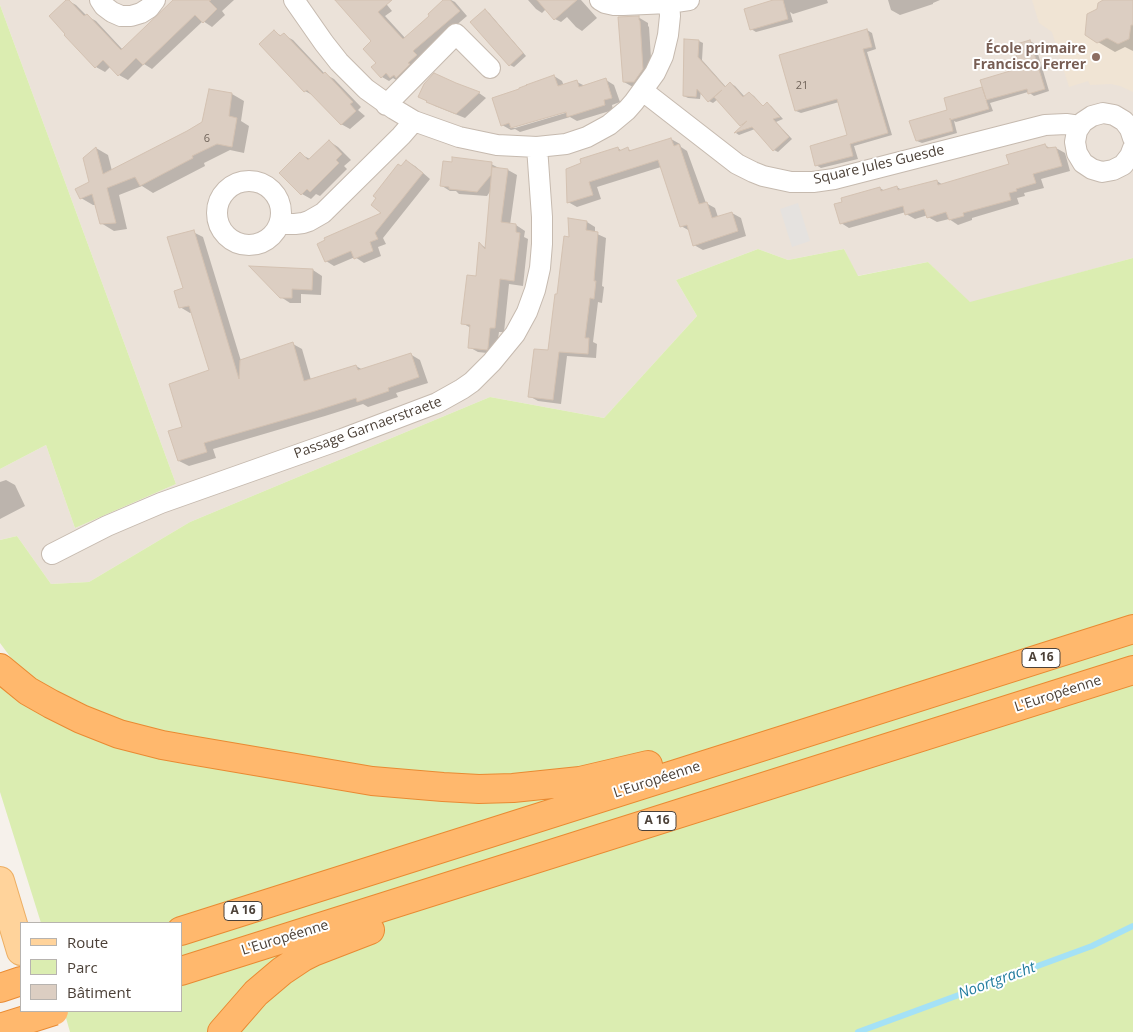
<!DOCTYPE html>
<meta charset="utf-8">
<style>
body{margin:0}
#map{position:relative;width:1133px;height:1032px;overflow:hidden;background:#f6f1eb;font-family:"Open Sans",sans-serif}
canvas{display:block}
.legend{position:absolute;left:20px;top:922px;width:162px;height:90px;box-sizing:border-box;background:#fff;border:1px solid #b7b3af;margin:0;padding:6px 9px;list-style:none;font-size:15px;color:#4c4138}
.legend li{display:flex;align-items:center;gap:10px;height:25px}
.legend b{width:25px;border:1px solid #b7b3af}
</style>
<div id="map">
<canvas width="1133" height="1032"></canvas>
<ul class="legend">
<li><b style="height:6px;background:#ffd39b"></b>Route</li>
<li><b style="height:14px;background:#dbedb1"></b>Parc</li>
<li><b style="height:14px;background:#dccec2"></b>Bâtiment</li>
</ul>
</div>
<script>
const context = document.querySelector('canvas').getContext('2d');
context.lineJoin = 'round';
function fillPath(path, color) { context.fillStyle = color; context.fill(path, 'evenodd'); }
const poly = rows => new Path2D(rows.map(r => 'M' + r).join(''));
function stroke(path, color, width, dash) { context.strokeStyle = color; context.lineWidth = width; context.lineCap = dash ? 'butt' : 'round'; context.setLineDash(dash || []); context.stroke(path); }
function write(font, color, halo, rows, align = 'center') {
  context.font = font + ' "Open Sans",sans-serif'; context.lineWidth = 4; context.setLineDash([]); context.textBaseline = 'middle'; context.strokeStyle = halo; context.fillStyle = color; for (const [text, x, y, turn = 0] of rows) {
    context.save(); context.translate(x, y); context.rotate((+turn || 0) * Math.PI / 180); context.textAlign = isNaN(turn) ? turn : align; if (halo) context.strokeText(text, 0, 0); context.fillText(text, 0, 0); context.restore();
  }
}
fillPath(poly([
 [0,0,1133,0,1133,258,970,303,928,262,857,276,844,249,788,260,758,249,676,280,697,316,604,418,490,397,190,522,89,582,51,584,17,536,0,540,0,469,46,445,75,528,176,484,0,5]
]), '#ebe2d9');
fillPath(poly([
 [1032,0,1133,0,1133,92,1120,86,1111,84,1090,85,1088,81,1069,87,1052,32,1039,23]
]), '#f0e4d4');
fillPath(poly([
 [0,5,176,484,75,528,46,445,0,469],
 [758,249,788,260,844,249,858,276,928,262,970,302,1133,258,1133,1032,70,1032,64,1011,181,1011,181,923,41,923,0,792,0,658,17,666,0,643,0,540,17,536,51,584,89,582,190,522,490,397,604,418,697,316,676,280]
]), '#dbedb1');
fillPath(poly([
 [798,203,810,241,792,247,780,209]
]), '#e5e2df');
fillPath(poly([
 [67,0,76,5,87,16,96,21,123,50,175,0,234,0,222,11,225,15,212,27,203,21,152,69,144,64,128,80,119,75,111,66,105,72,96,67,66,35],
 [337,0,383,0,392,11,385,16,406,39,431,16,445,0,451,0,455,2,467,16,420,56,424,60,399,82,393,78,389,81,382,77,373,41],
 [528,0,581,0,597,18,582,31,576,27,567,17,561,22,555,19,546,9,542,13,536,9],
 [777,0,827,0,828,3,793,14,790,12,793,22,756,32,751,29],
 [888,0,940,0,933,3,933,4,900,15,891,10],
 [1106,0,1133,0,1133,51,1125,47,1115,52,1098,42,1098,9],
 [485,11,489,13,526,56,514,67,510,65],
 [638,17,648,23,648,26,649,27,652,74,633,87,624,82],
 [867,30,872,33,876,49,867,52,892,135,854,146,858,159,821,168,816,165,849,136,839,102,801,113,796,111],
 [274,32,282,36,284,35,293,40,325,74,334,79,361,107,358,110,365,116,350,129,341,124,314,96,305,91],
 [685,40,699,41,703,43,702,60,726,87,730,83,735,86,745,97,750,93,754,96,764,107,767,104,771,106,783,119,776,122,792,139,778,152,774,150,755,129,739,135,736,133,743,126,718,99,713,103,709,101,701,91,700,99,688,98,684,96],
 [1030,41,1035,44,1049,91,1034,96,1028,92,990,103,993,111,956,122,954,121,957,133,922,143,917,141,949,111,982,88,985,90,1022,69],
 [434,75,479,93,486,98,465,118,435,106,420,97],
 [554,76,562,81,564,86,577,82,585,86,606,80,614,85,620,102,612,105,613,110,577,121,570,117,520,132,515,129,511,130,502,125],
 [571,109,572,111,515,128,509,128],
 [210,90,232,94,244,101,241,121,249,126,244,153,230,150,204,163,205,166,153,193,142,186,119,195,127,229,114,231,101,223,95,205,93,205,81,198,91,182,96,148,108,155,112,171,204,123],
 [671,139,680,144,681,147,687,151,706,203,715,208,718,217,732,213,741,218,746,236,703,250,694,245,690,231,681,226,661,167,597,187,601,199,577,207,568,202,618,148,622,151,628,149,632,151],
 [329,141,338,147,351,160,344,166,347,169,320,196,316,194,311,199,302,194,300,154,310,159],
 [1045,145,1051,149,1056,148,1065,153,1070,171,1041,179,1044,188,1024,193,1025,196,1017,198,1019,204,972,218,972,220,958,225,949,219,937,222,928,217,928,215,915,219,906,214,906,212,849,228,841,223,880,188,885,191,897,187,903,191,937,181,943,185,1010,164],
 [406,161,415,166,430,179,383,238,386,244,378,247,381,256,364,263,355,257,334,266,326,261,383,214,402,168],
 [491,164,501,169,508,170,517,175,510,225,516,225,525,231,524,237,528,239,523,286,509,284,504,332,499,332,496,354,478,352,469,347,471,328,462,323,477,278,480,244,486,248,491,190,487,196,459,194,456,191,450,191,442,186],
 [587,222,595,227,595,233,606,238,602,286,604,287,602,303,598,302,593,342,597,344,596,358,567,356,561,404,538,401,529,396,549,352,558,296,570,238],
 [193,232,203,237,241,361,293,344,302,349,311,380,356,366,363,370,410,354,420,360,428,383,396,393,398,397,368,407,363,404,325,416,213,449,216,458,189,466,179,461,183,428,211,371,193,312,190,313,180,307,185,289],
 [252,267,313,270,322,276,321,295,301,294,301,303,290,303,281,297],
 [6,480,15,485,25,506,0,519,0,482]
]), '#0003');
stroke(poly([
 [858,1032,1092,946,1133,926]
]), '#a4e1f6', 6);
const building = poly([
 [66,0,69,0,84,16,87,14,121,50,173,0,211,0,209,1,217,9,203,23,195,15,143,65,136,58,118,76,103,60,95,68,64,35,65,34,49,16,66,0],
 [335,0,392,0,378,12,403,39,429,16,428,14,443,0,450,0,460,11,413,51,417,55,408,63,410,64,396,78,394,75,390,78,386,73,381,78,371,67,376,63,363,49,371,41,335,0],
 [537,0,577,0,554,20,537,0],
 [773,0,783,0,788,19,750,30,744,9,773,0],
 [1103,0,1133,0,1133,25,1131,25,1129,39,1118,44,1107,38,1097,43,1085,35,1087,14,1097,9,1098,3,1103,0],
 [485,9,523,53,509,66,470,22,485,9],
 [639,16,639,20,640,21,643,69,634,82,623,82,618,17,639,16],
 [867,29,872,47,863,49,888,133,850,144,853,156,815,166,810,146,847,135,837,99,795,111,779,55,867,29],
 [274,30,280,36,284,33,323,74,325,72,353,102,350,104,356,111,341,125,307,90,304,92,259,44,274,30],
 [684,39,699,40,698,57,725,87,730,82,743,97,749,92,763,106,767,102,780,117,773,119,789,137,773,151,752,127,734,133,747,121,740,126,714,97,722,90,708,102,697,89,696,97,683,96,684,39],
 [1030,40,1045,89,1028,94,1027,89,986,100,989,109,950,120,950,118,953,131,916,141,909,121,947,110,944,98,982,87,986,99,980,80,1020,68,1013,45,1030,40],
 [434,73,456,83,480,92,456,114,426,102,427,101,418,97,424,84,434,73],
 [554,75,558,86,577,80,579,87,606,78,612,98,604,100,605,105,567,117,566,112,511,128,509,123,501,126,492,98,519,89,519,88,527,85,526,85,554,75],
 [209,89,232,93,229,116,237,118,232,147,217,144,192,156,193,158,140,186,135,177,107,188,116,223,100,224,92,194,80,199,75,189,89,182,83,158,96,147,103,174,187,131,202,122,209,89],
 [671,138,674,146,679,144,699,204,707,202,712,218,732,212,738,231,693,246,687,225,680,227,658,160,589,182,593,195,567,203,566,169,581,163,580,159,618,147,619,151,628,147,629,151,671,138],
 [329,140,342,154,336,160,339,163,310,192,307,189,301,195,279,173,300,152,308,160,329,140],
 [1045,144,1047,148,1056,147,1062,166,1033,174,1036,183,1016,189,1017,191,1009,193,1011,200,963,213,964,216,949,220,946,212,927,218,924,209,905,215,903,206,840,224,834,204,842,202,841,198,880,187,881,191,897,186,898,190,937,180,938,185,1009,164,1006,155,1045,144],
 [452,157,492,162,491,175,477,192,449,189,449,187,440,186,443,161,452,162,452,157],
 [406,160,423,173,375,233,378,239,370,242,373,251,354,259,351,251,325,262,317,244,325,240,324,238,381,213,371,205,376,198,373,196,398,164,401,166,406,160],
 [492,167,508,169,501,222,516,224,516,232,520,233,514,281,500,279,495,328,490,328,488,348,487,350,468,348,470,325,461,324,467,275,476,276,479,242,485,249,492,167],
 [568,218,587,221,586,230,598,232,594,281,596,281,594,299,590,298,585,338,589,338,588,354,559,352,553,400,528,397,534,349,548,350,555,294,557,294,564,236,569,237,568,218],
 [194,230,239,379,240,360,293,342,304,381,356,365,358,370,411,353,419,377,388,388,389,391,357,402,356,398,315,411,204,443,207,452,178,461,168,431,182,427,169,384,209,370,189,306,179,308,174,291,183,288,167,237,194,230],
 [249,266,313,269,312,290,292,289,292,298,280,298,249,266]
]);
fillPath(building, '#dccec2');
stroke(building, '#d4c2b2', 1);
const minor = poly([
 [100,0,104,6,112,12,121,16,131,16,141,13,149,8,155,0],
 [294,0,324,43,339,62,366,89,394,109,414,121,459,137,497,145,537,147,566,144,587,137,609,125,627,110,634,102,655,73,663,56,668,35,670,16,669,0],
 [600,0,605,3,614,5,623,5,669,3,689,0],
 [643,91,737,164,753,172,763,176,791,182,813,182,834,179,1045,125,1066,124,1080,126],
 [386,105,456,34,490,68],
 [1133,138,1130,129,1124,121,1114,115,1103,113,1092,116,1083,122,1077,131,1075,142,1077,153,1083,163,1092,169,1102,172,1113,170,1123,165,1130,156,1133,148],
 '217 213a32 32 0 1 1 64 0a32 32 0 1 1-64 0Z',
 [279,224,295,224,303,223,309,221,323,213,401,136,414,121],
 [52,554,107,526,161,503,342,439,437,403,462,389,472,382,492,362,515,334,527,312,535,290,540,268,542,244,542,217,537,147]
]);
const primary = poly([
 [0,881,21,951]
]);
const motorway = poly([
 [0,668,28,691,51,704,81,719,119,734,162,745,190,750,372,781,443,787,479,789,513,788,580,781,648,765],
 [181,931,1133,629],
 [181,971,1133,670],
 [0,988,21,981],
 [222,1032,256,993,282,971,303,957,313,952,370,930]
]);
stroke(minor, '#c6baaf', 22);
stroke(primary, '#edae62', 30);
stroke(motorway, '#e98a32', 30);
stroke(minor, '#fff', 20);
stroke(primary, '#ffd39b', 28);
stroke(motorway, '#ffb86d', 28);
const motorwayBridge = poly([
 [0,1028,54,1011]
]);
stroke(motorwayBridge, '#e98a32', 30, []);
stroke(motorwayBridge, '#ffb86d', 28);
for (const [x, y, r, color] of [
 [1096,57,5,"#8d6e63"]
]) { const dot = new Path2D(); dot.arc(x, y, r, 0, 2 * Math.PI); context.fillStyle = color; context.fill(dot); stroke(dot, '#fff', 2); }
write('11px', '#70645a', null, [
 ["21",802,86],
 ["6",207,139]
]);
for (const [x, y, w] of [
 [1041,658,38],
 [657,821,38],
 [243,911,38]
]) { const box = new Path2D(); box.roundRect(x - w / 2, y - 9.5, w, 19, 4); context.fillStyle = '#fff'; context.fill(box); stroke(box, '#4c4138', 1); }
write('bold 12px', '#4c4138', null, [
 ["A 16",1041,658],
 ["A 16",657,821],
 ["A 16",243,911]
]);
write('bold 14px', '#785e54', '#fff', [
 ["École primaire",1086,49],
 ["Francisco Ferrer",1086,65]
], 'right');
write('14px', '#4c4138', '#fff', [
 ["Square Jules Guesde",879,165,-13],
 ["Passage Garnaerstraete",368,428,-20],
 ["L'Européenne",1058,694,-18],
 ["L'Européenne",657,780,-18],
 ["L'Européenne",285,938,-17]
]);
write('italic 15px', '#237d9e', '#fff', [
 ["Noortgracht",997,981,-20]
]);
</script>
